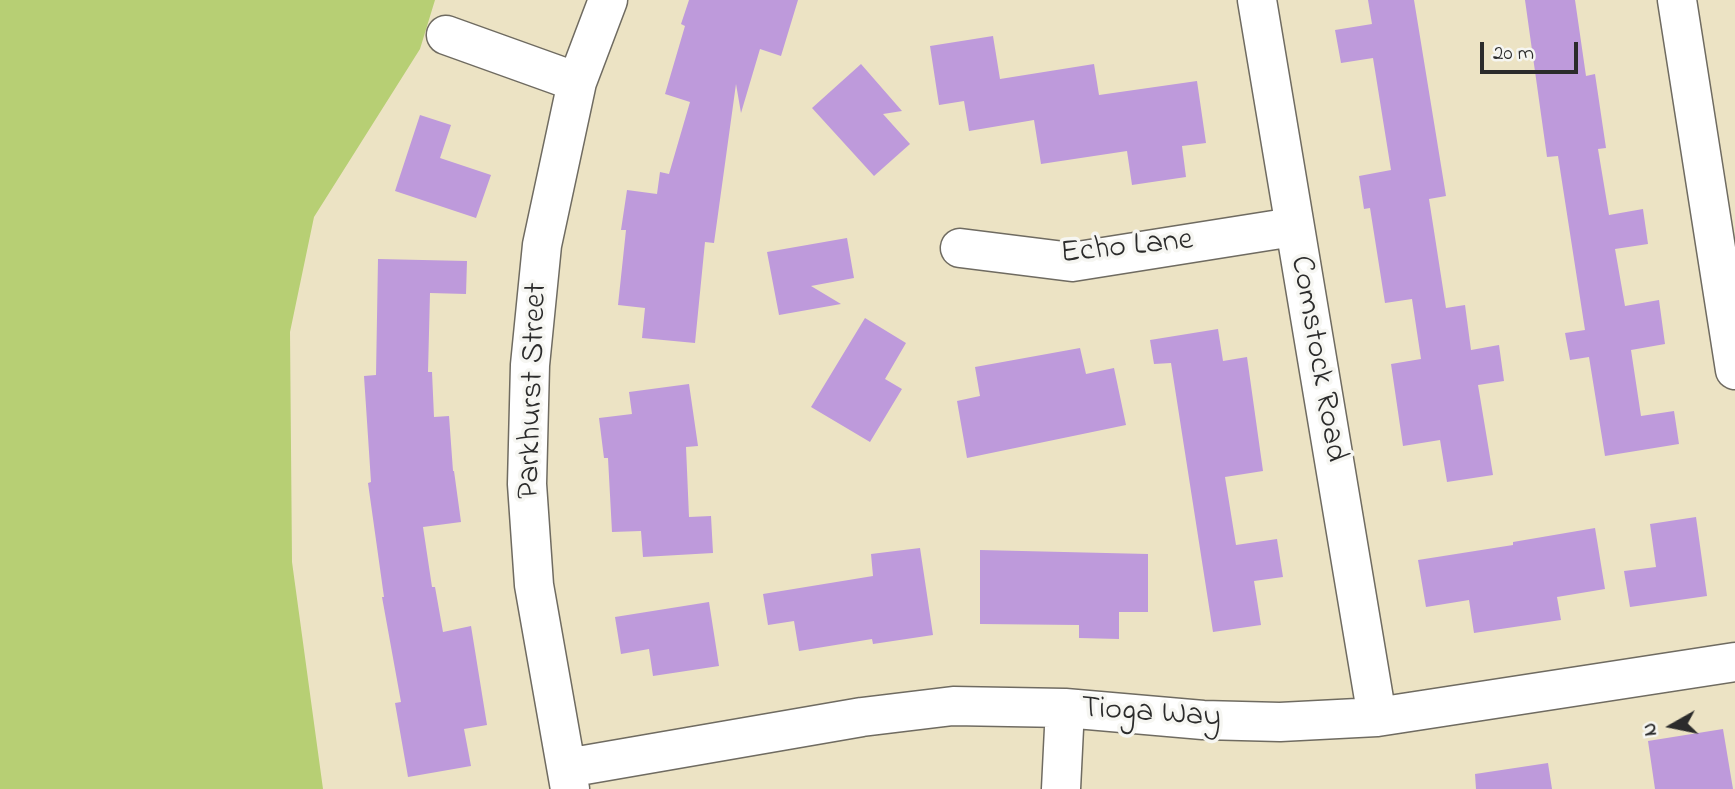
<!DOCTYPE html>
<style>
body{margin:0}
#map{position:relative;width:1735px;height:789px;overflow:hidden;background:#ece3c4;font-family:"Indie Flower",sans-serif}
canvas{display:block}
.north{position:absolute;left:1637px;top:691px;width:70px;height:70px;-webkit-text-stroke:5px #f6f6f2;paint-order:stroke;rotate:261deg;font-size:19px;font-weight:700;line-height:28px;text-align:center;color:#2b2b2b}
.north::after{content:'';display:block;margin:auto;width:24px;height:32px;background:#2b2b2b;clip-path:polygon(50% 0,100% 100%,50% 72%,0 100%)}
.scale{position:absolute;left:1480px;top:42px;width:98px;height:32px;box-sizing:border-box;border:4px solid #2b2b2b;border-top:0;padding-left:9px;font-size:21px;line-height:24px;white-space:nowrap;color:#2b2b2b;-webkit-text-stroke:5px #f6f6f2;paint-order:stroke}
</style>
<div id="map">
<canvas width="1735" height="789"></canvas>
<div class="north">N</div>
<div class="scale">20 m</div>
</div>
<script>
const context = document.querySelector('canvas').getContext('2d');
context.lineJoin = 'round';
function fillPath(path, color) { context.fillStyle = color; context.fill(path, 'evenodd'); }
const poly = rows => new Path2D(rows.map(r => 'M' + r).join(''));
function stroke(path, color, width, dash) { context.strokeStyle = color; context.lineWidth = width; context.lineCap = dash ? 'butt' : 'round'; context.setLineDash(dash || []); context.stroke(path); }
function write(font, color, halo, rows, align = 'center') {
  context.font = font + ' "Indie Flower",sans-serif'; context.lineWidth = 7; context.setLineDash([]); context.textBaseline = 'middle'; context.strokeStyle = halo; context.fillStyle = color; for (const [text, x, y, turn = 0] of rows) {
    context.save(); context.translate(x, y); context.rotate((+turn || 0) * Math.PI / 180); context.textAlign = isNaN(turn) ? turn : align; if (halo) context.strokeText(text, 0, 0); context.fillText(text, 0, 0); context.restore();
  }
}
fillPath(poly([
 [0,0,435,0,420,49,314,217,290,332,292,562,323,789,0,789]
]), '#b7cf74');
fillPath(poly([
 [689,0,798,0,781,56,760,49,741,113,736,84,714,243,705,242,695,343,642,338,645,308,618,305,626,230,621,230,627,190,657,194,660,172,669,174,690,102,665,94,685,26,681,24],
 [1368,0,1414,0,1446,196,1429,199,1446,308,1465,305,1471,350,1499,345,1504,381,1478,385,1493,475,1447,482,1440,440,1403,446,1391,364,1421,359,1412,299,1385,303,1370,208,1364,209,1359,176,1391,170,1373,58,1341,63,1335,30,1372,24],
 [1525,0,1575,0,1586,76,1595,74,1606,148,1598,149,1609,215,1643,209,1648,244,1615,249,1625,306,1659,300,1665,344,1631,350,1641,416,1674,411,1679,444,1605,456,1589,357,1570,360,1565,333,1585,330,1558,156,1547,157],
 [993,36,1000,79,1094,64,1099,95,1197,81,1206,143,1182,146,1186,177,1132,185,1127,151,1041,164,1034,120,969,131,964,101,939,105,930,46],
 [861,64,902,111,883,114,910,144,874,176,812,108],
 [420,115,451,125,440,158,491,175,476,218,395,191],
 [847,238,854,278,811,286,841,304,779,315,767,252],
 [378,259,467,261,466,294,430,293,428,372,432,372,434,417,449,416,453,471,454,471,461,522,423,527,432,587,435,587,443,632,471,626,487,725,464,729,471,766,408,777,395,703,401,702,382,597,384,597,368,483,371,482,364,376,376,375],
 [865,318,906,343,885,379,902,389,870,442,811,407],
 [1218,329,1223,361,1247,357,1263,471,1225,477,1236,545,1277,539,1283,577,1254,581,1261,625,1213,632,1171,363,1154,364,1150,340],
 [1080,348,1086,374,1114,368,1126,425,967,458,957,401,980,396,975,367],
 [689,384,698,446,686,447,689,517,711,516,713,553,643,557,641,531,612,532,608,458,604,458,599,418,632,414,629,392],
 [1696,517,1707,596,1630,607,1624,571,1656,567,1650,524],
 [1595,528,1605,589,1557,597,1561,620,1474,633,1469,600,1426,607,1418,560,1513,545,1513,542],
 [920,548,933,635,873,644,872,639,799,651,794,621,768,625,763,594,873,576,871,554],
 [980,550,1148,554,1148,612,1119,612,1119,639,1079,638,1079,625,980,624],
 [709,602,719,666,653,676,649,649,621,654,615,617],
 [1723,729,1733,789,1655,789,1648,741],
 [1548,763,1552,789,1476,789,1475,774]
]), '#be9adb');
const minor = poly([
 [1257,0,1377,717],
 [1677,0,1735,370],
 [446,35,577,82],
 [960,248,1072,262,1293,227],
 [567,768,862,717,953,706,1065,708,1203,720,1280,722,1377,717,1735,662],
 [570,789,534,585,527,484,530,365,542,245,577,82,608,0],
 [1061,789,1065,708]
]);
stroke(minor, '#6f6b61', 41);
stroke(minor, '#fff', 38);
write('32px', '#2b2b2b', '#f6f6f2', [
 ["Echo Lane",1127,249,-6],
 ["Comstock Road",1316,359,80],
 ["Parkhurst Street",535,391,-88],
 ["Tioga Way",1151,715,4]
]);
</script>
